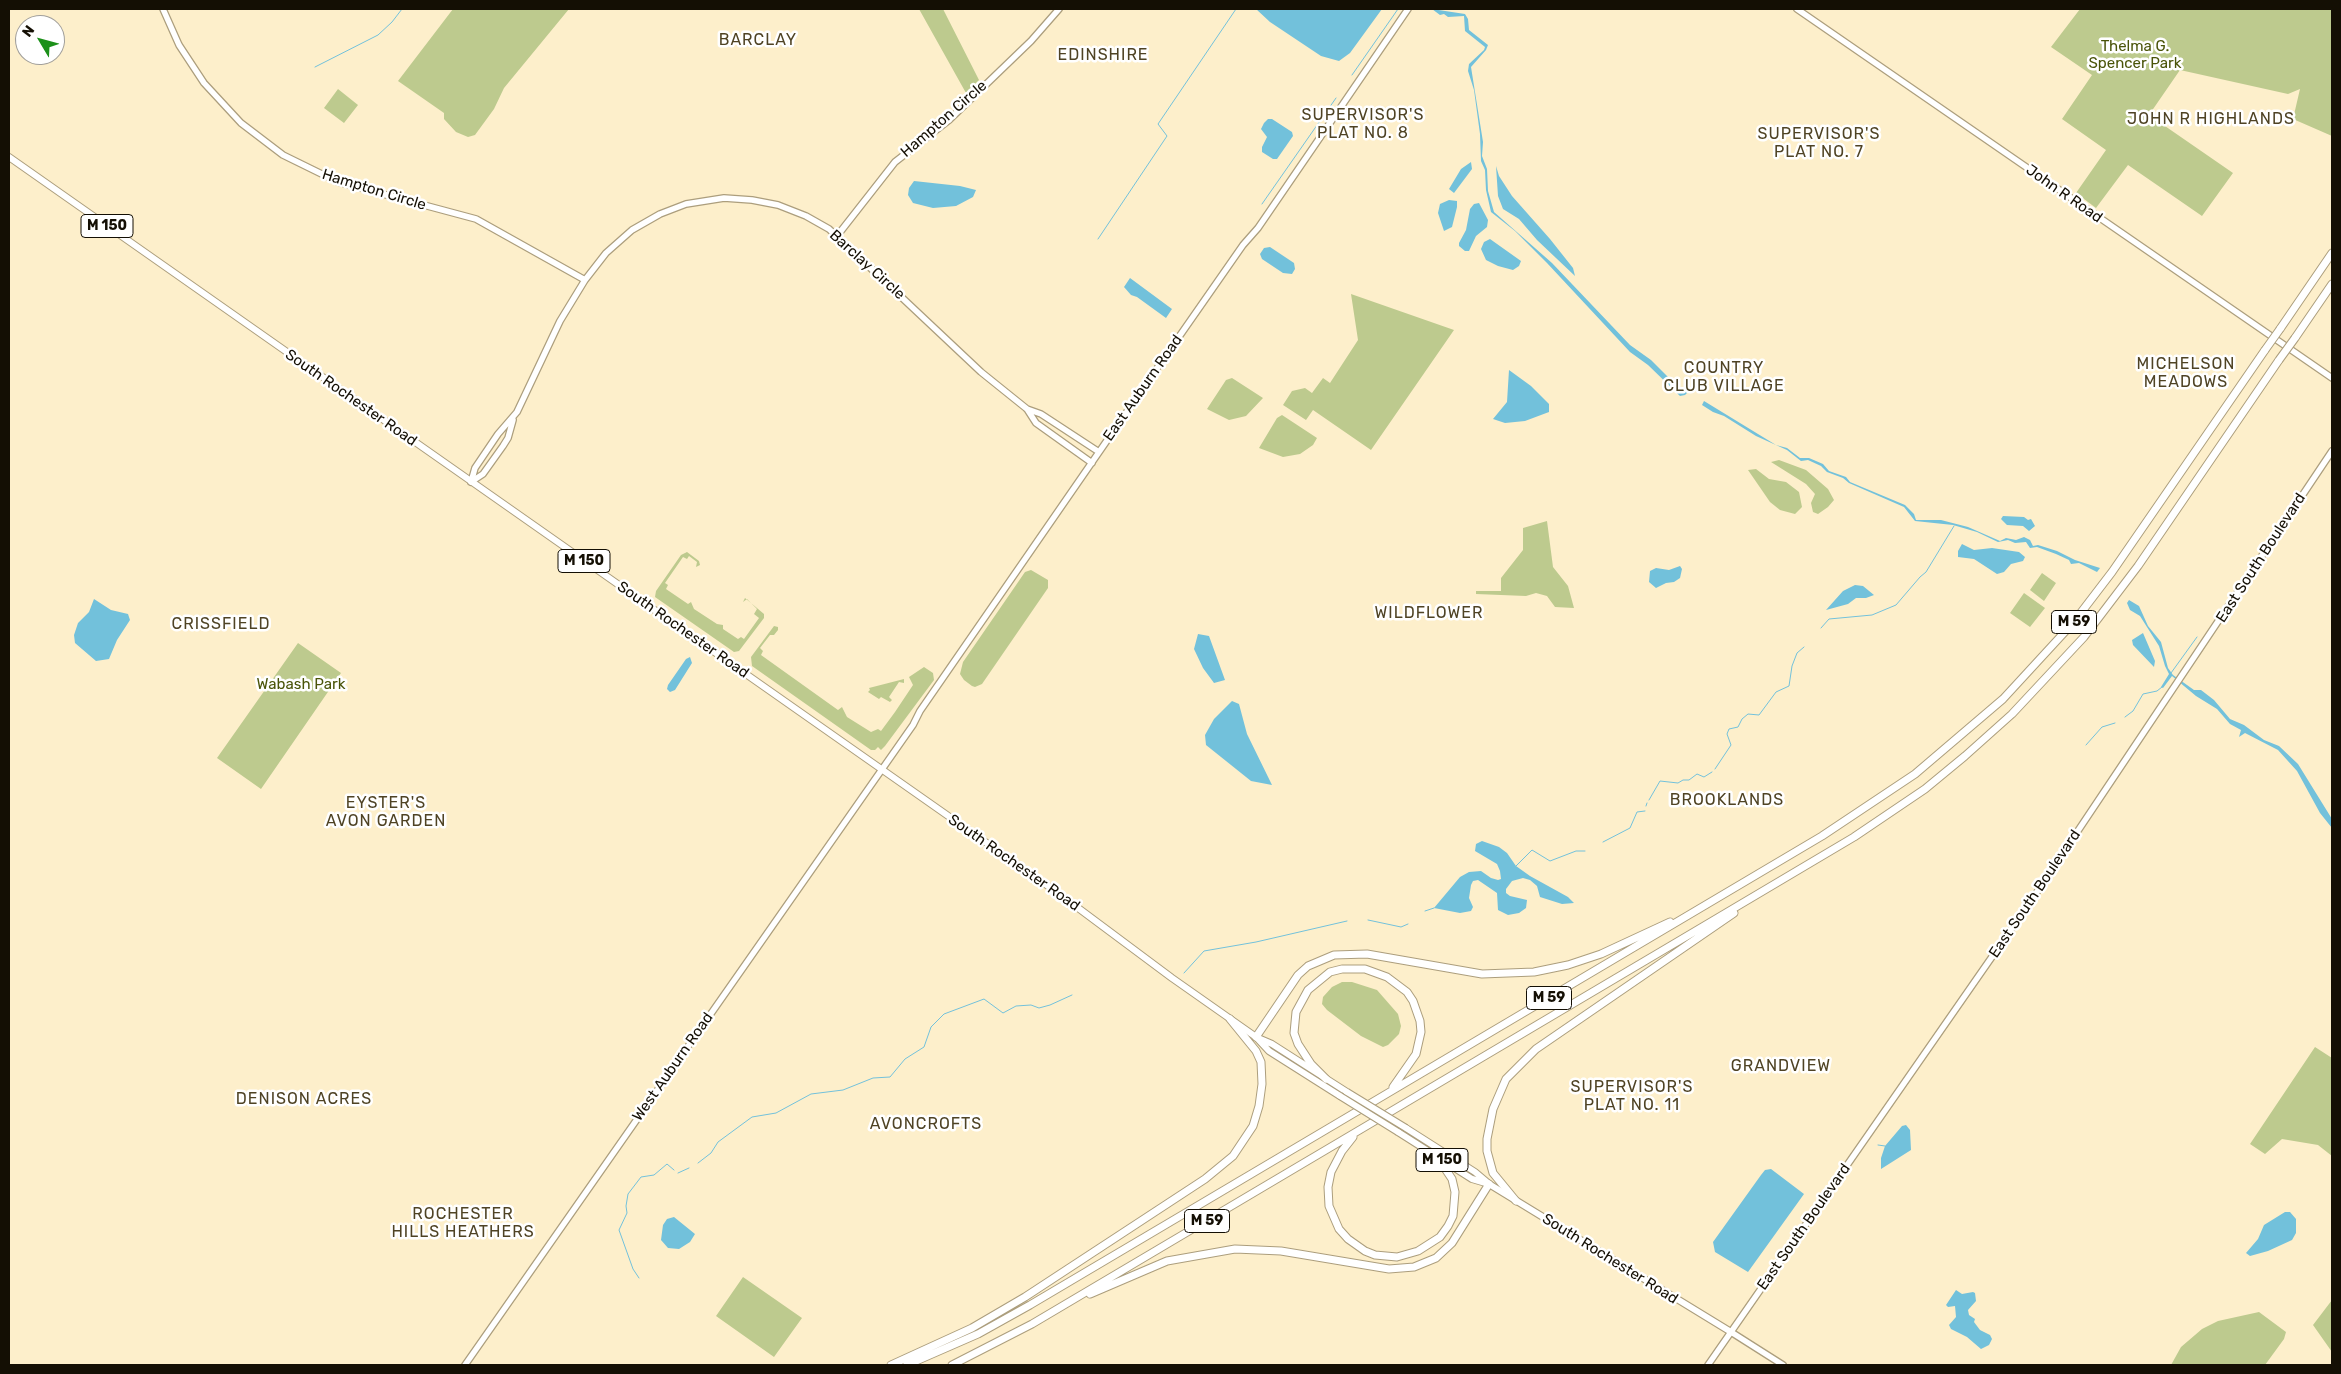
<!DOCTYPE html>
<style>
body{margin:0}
#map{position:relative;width:2341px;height:1374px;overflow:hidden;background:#fdefcb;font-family:Rubik,sans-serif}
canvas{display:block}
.frame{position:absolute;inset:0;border:10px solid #140f04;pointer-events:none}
.north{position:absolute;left:15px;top:15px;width:50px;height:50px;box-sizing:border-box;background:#fff;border:1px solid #a19f9b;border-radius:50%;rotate:307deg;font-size:14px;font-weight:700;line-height:20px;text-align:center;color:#140f04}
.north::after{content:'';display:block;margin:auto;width:18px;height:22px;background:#1c901a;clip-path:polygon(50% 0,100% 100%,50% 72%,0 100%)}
</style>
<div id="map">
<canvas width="2341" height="1374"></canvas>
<div class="frame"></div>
<div class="north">N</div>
</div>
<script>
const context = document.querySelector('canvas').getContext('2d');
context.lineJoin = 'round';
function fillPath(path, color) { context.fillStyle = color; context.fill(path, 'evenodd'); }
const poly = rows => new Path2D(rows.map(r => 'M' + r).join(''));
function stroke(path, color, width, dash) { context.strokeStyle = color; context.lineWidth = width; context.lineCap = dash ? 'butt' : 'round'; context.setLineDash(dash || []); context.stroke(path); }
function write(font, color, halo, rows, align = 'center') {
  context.font = font + ' Rubik,sans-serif'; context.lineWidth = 5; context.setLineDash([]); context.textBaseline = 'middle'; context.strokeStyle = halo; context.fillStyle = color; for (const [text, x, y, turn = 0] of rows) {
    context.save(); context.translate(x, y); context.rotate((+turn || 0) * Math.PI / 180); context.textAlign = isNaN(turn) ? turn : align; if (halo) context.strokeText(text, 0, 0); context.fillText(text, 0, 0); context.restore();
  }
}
fillPath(poly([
 [453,9,569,9,504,88,494,109,475,135,468,137,456,132,444,119,444,113,398,81],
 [919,9,943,9,979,80,966,93],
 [2080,9,2332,9,2332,136,2293,119,2300,89,2288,94,2180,70,2149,115,2233,173,2202,216,2128,165,2096,208,2076,193,2106,150,2062,119,2092,75,2051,47],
 [338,89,358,105,344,123,324,108],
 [1351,294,1454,330,1371,450,1313,410,1306,420,1283,405,1292,391,1305,388,1312,393,1323,378,1330,383,1358,340],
 [1232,378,1263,398,1246,416,1229,420,1207,409,1226,380],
 [1282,415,1317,438,1313,445,1300,454,1283,457,1259,448,1277,418],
 [1779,460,1806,470,1828,489,1834,500,1828,507,1818,514,1813,512,1811,503,1815,494,1806,484,1771,462],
 [1756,469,1769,479,1786,482,1799,492,1802,507,1795,514,1780,510,1770,502,1748,470],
 [1547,521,1553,567,1568,586,1574,608,1555,607,1547,596,1536,593,1526,596,1476,594,1476,591,1501,591,1501,578,1523,550,1523,528],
 [687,552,699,561,700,565,696,567,697,562,689,556,687,559,683,557,665,583,668,585,666,589,688,604,691,602,694,609,717,624,723,625,723,629,738,639,741,637,744,639,759,618,754,614,757,609,747,599,743,602,745,598,764,614,764,618,739,651,734,652,655,597,656,591,681,555],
 [1031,570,1048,580,1048,588,982,684,975,687,972,686,964,680,960,674,963,662,1025,572],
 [2042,573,2056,583,2044,601,2030,590],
 [2024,593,2045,608,2030,627,2010,613],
 [774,626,778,627,778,630,774,635,770,635,760,648,763,651,761,655,838,710,842,707,847,717,871,732,878,729,881,731,895,712,913,685,909,677,924,667,933,673,934,680,885,746,881,750,878,747,875,750,871,750,752,666,751,657],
 [298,643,341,673,261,789,217,758],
 [904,679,904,683,899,682,889,697,892,700,890,702,881,697,879,699,868,692,870,690,869,688],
 [1342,982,1352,982,1377,990,1398,1014,1401,1026,1399,1034,1388,1045,1383,1047,1361,1036,1327,1010,1322,1004,1323,997,1332,987],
 [2315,1047,2332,1058,2332,1156,2318,1145,2282,1139,2265,1154,2250,1144],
 [743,1277,802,1318,774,1357,716,1316],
 [2332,1300,2332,1352,2313,1325],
 [2259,1312,2286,1332,2284,1339,2265,1365,2171,1365,2181,1347,2202,1329,2218,1321]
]), '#bdca8e');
fillPath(poly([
 [1256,9,1382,9,1350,53,1339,61,1321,56,1270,22],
 [1432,9,1465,14,1468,19,1469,30,1488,45,1486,50,1471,67,1483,142,1482,156,1487,169,1488,191,1494,212,1552,263,1630,345,1651,360,1679,388,1685,391,1687,393,1685,395,1680,396,1648,365,1630,352,1547,263,1515,231,1491,212,1486,190,1485,170,1481,161,1480,134,1474,90,1468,71,1469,64,1484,50,1485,47,1465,31,1464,16,1448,17,1444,14,1440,15],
 [1268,119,1272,119,1292,132,1293,136,1277,159,1273,159,1262,152,1262,147,1267,137,1261,129,1264,123],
 [1471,162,1472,169,1454,193,1449,189,1461,169],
 [1496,166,1499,176,1512,196,1550,239,1573,268,1575,276,1537,240,1519,219,1503,209,1498,196],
 [914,181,960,186,976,190,973,197,956,206,933,208,913,203,908,195,909,188],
 [1449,200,1457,201,1457,207,1452,227,1444,231,1438,213,1440,204],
 [1479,203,1488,220,1487,227,1476,236,1469,251,1465,251,1459,246,1459,243,1466,230,1470,209,1474,204],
 [1490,239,1521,261,1519,266,1513,270,1498,266,1486,260,1481,249,1484,242],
 [1270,247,1294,263,1295,269,1292,274,1283,273,1262,259,1260,254,1264,248],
 [1130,278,1172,309,1166,318,1137,297,1131,295,1124,287],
 [1509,370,1531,386,1549,404,1549,412,1525,421,1505,423,1493,419,1507,402],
 [1704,401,1776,445,1787,448,1800,458,1809,458,1823,464,1829,471,1846,477,1850,482,1905,505,1914,514,1916,520,1941,520,1968,527,2000,541,2006,538,2016,540,2024,537,2030,540,2033,546,2038,545,2057,551,2075,560,2100,568,2097,572,2079,563,2071,564,2069,560,2056,554,2037,547,2030,548,2026,542,2015,543,2008,540,1998,542,1977,532,1953,525,1915,521,1904,507,1849,483,1843,478,1827,472,1821,466,1808,460,1801,461,1787,450,1756,436,1724,416,1713,412,1702,405],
 [2003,516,2024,517,2028,520,2031,519,2035,526,2029,531,2023,526,2007,525,2001,519],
 [1962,544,1974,550,1992,548,2019,552,2025,557,2023,561,2011,564,2004,572,1997,574,1974,559,1958,557,1958,551],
 [1680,566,1682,569,1680,578,1674,582,1666,583,1656,588,1649,582,1650,571,1656,568,1669,570],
 [1855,585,1863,586,1874,595,1866,598,1856,598,1848,604,1826,610,1843,591],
 [94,599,111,610,128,614,130,620,117,640,109,659,96,661,75,643,74,635,78,623,89,612],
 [2129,600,2139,606,2148,626,2161,642,2168,668,2173,675,2194,690,2201,690,2214,700,2230,719,2244,725,2264,740,2279,746,2298,764,2332,819,2332,828,2320,813,2297,771,2278,750,2245,733,2239,737,2241,730,2230,724,2217,709,2196,696,2172,676,2163,688,2161,687,2169,674,2165,666,2159,646,2140,616,2130,610,2127,603],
 [2143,633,2155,661,2154,667,2133,645,2132,640],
 [1198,634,1209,636,1225,680,1214,683,1203,668,1194,649],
 [690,657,692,663,675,690,670,692,667,689,668,685,686,659],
 [1232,701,1239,704,1247,734,1272,785,1251,781,1206,745,1205,735,1214,719],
 [1482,841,1499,847,1507,853,1516,866,1530,876,1568,897,1574,903,1562,904,1540,897,1537,886,1530,880,1523,878,1512,881,1506,889,1506,893,1510,896,1527,900,1526,908,1519,913,1508,915,1498,910,1497,893,1478,880,1473,881,1471,885,1469,898,1473,907,1471,911,1460,913,1434,908,1460,877,1469,872,1481,871,1491,878,1498,880,1501,879,1500,871,1497,864,1475,851,1476,844],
 [1906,1125,1910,1130,1911,1150,1881,1169,1881,1158,1885,1146,1902,1126],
 [1771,1169,1804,1194,1748,1272,1715,1252,1713,1242,1761,1175,1765,1170],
 [2285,1212,2290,1212,2296,1219,2296,1233,2292,1240,2268,1251,2250,1256,2246,1253,2258,1239,2264,1225],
 [674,1217,695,1234,690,1242,679,1249,668,1248,661,1240,663,1225,667,1219],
 [1956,1290,1962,1294,1973,1292,1975,1293,1976,1301,1968,1310,1969,1315,1975,1319,1974,1322,1980,1330,1990,1335,1992,1339,1989,1345,1981,1349,1967,1337,1951,1329,1949,1325,1956,1317,1955,1306,1948,1307,1946,1305]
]), '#72c1db');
stroke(poly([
 [315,67,378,35,392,22,402,9],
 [1352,75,1398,9],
 [1262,204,1336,98],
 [1098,239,1167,136,1158,124,1236,9],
 [1821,628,1829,619,1872,615,1896,605,1920,577,1926,572,1954,526],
 [2171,673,2197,637],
 [2125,717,2133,711,2143,694,2157,691,2162,687],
 [2086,745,2102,727,2115,723],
 [1715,769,1731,745,1727,734,1729,729,1738,727,1742,719,1748,714,1759,715,1776,692,1789,686,1792,666,1797,653,1804,647],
 [1649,800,1660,781,1678,783,1683,780,1689,780,1697,774,1704,777,1712,772],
 [1646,806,1647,803],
 [1603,842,1630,828,1637,812,1645,811],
 [1516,866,1532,850,1550,861,1576,851,1585,851],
 [1425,911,1434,908],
 [1368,920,1401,927,1408,924],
 [1184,973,1204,951,1256,942,1347,921],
 [1878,1145,1885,1146],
 [698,1163,711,1153,718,1142,752,1117,776,1113,811,1094,843,1090,873,1078,890,1077,905,1059,924,1047,931,1027,944,1014,984,999,1003,1013,1016,1006,1031,1005,1039,1008,1050,1005,1072,995],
 [678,1173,689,1168],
 [639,1278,633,1269,619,1230,627,1213,626,1206,628,1194,641,1177,654,1175,667,1164,674,1170]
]), '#72c1db', 1);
const secondary = poly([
 [163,9,179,45,204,83,241,123,283,155,338,182,476,219,585,280],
 [1797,9,2332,378],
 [837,236,895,162,949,120,1031,41,1059,9],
 [1027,409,1041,414,1099,452],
 [471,482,475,468,498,434,517,412,560,321,585,280,606,253,632,230,660,214,686,204,724,198,752,200,778,205,806,216,829,229,981,372,1027,409,1036,423,1092,463],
 [471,482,483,474,503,446,508,438,513,420],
 [1731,1332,1783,1365],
 [465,1365,913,725,920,711,1144,387,1243,245,1258,228,1408,9],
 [1708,1365,2035,895,2332,451]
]);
const primary = poly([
 [9,157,1058,893,1172,978,1256,1037,1269,1051,1340,1096],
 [1258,1038,1272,1044,1347,1092],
 [1406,1128,1475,1172,1488,1183],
 [1398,1132,1472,1179,1489,1184,1731,1332]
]);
const highway = poly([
 [2280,329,2332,253],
 [2295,338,2332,284],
 [1256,1037,1298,975,1308,966,1334,955,1367,954,1482,974,1534,972,1568,965,1601,954,1670,922],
 [1326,1079,1311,1064,1298,1044,1294,1033,1296,1012,1308,990,1330,972,1342,969,1365,969,1387,977,1407,992,1413,1001,1420,1021,1421,1032,1416,1054,1393,1087],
 [1353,1137,1342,1151,1331,1172,1328,1187,1329,1206,1339,1229,1348,1239,1365,1251,1375,1255,1397,1257,1418,1251,1440,1237,1448,1226,1453,1216,1455,1192,1452,1179,1438,1158],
 [1516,1201,1493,1173,1487,1151,1487,1139,1493,1109,1506,1079,1536,1049,1734,913],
 [1090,1294,1167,1261,1235,1249,1281,1251,1389,1269,1414,1267,1436,1258,1452,1243,1489,1184],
 [891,1365,972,1328,1025,1297,1205,1179,1233,1156,1253,1126,1259,1106,1262,1084,1261,1062,1256,1051,1230,1019],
 [907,1365,978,1334,1030,1305,1822,836,1915,774,2003,699,2073,623,2112,572,2265,350],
 [952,1365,1032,1324,1682,939,1854,837,1925,789,1965,756,2012,714,2084,637,2138,566,2279,360]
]);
stroke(secondary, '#ac9e7d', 8);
stroke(primary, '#ac9e7d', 8);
stroke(highway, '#ac9e7d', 9);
stroke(secondary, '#fff', 5.5);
stroke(primary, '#fff', 6);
stroke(highway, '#fff', 7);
const primaryBridge = poly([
 [1347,1092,1406,1128],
 [1340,1096,1398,1132]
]);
const highwayBridge = poly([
 [2265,350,2280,329],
 [2279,360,2295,338]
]);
stroke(primaryBridge, '#ac9e7d', 8, []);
stroke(highwayBridge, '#ac9e7d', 9, []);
stroke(primaryBridge, '#fff', 6);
stroke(highwayBridge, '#fff', 7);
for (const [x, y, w] of [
 [107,226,52],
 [584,561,52],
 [2074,622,45],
 [1549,998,45],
 [1442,1160,52],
 [1207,1221,45]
]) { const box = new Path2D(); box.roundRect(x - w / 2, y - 11.5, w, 23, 4); context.fillStyle = '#fff'; context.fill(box); stroke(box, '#140f04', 1); }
write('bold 14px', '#140f04', null, [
 ["M 150",107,226],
 ["M 150",584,561],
 ["M 59",2074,622],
 ["M 59",1549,998],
 ["M 150",1442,1160],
 ["M 59",1207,1221]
]);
write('15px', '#4a5409', '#fff', [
 ["Thelma G.",2135,47],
 ["Spencer Park",2135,64],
 ["Wabash Park",301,685]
]);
write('15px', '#140f04', '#fff', [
 ["Hampton Circle",944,119,-41],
 ["Hampton Circle",374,190,17],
 ["John R Road",2064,194,35],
 ["Barclay Circle",867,265,42],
 ["East Auburn Road",1143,388,-55],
 ["South Rochester Road",351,398,35],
 ["East South Boulevard",2261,558,-57],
 ["South Rochester Road",683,630,35],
 ["South Rochester Road",1014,863,35],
 ["East South Boulevard",2035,894,-56],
 ["West Auburn Road",673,1067,-55],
 ["East South Boulevard",1804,1227,-55],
 ["South Rochester Road",1610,1259,32]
]);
context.letterSpacing = '1px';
write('16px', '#4f4324', '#fff', [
 ["BARCLAY",758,40],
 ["EDINSHIRE",1103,55],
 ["SUPERVISOR'S",1363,115],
 ["PLAT NO. 8",1363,133],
 ["JOHN R HIGHLANDS",2211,119],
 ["SUPERVISOR'S",1819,134],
 ["PLAT NO. 7",1819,152],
 ["MICHELSON",2186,364],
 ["MEADOWS",2186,382],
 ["COUNTRY",1724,368],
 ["CLUB VILLAGE",1724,386],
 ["WILDFLOWER",1429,613],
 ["CRISSFIELD",221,624],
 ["BROOKLANDS",1727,800],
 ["EYSTER'S",386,803],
 ["AVON GARDEN",386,821],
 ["GRANDVIEW",1781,1066],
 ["SUPERVISOR'S",1632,1087],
 ["PLAT NO. 11",1632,1105],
 ["DENISON ACRES",304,1099],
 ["AVONCROFTS",926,1124],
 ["ROCHESTER",463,1214],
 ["HILLS HEATHERS",463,1232]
]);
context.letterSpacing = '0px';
</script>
